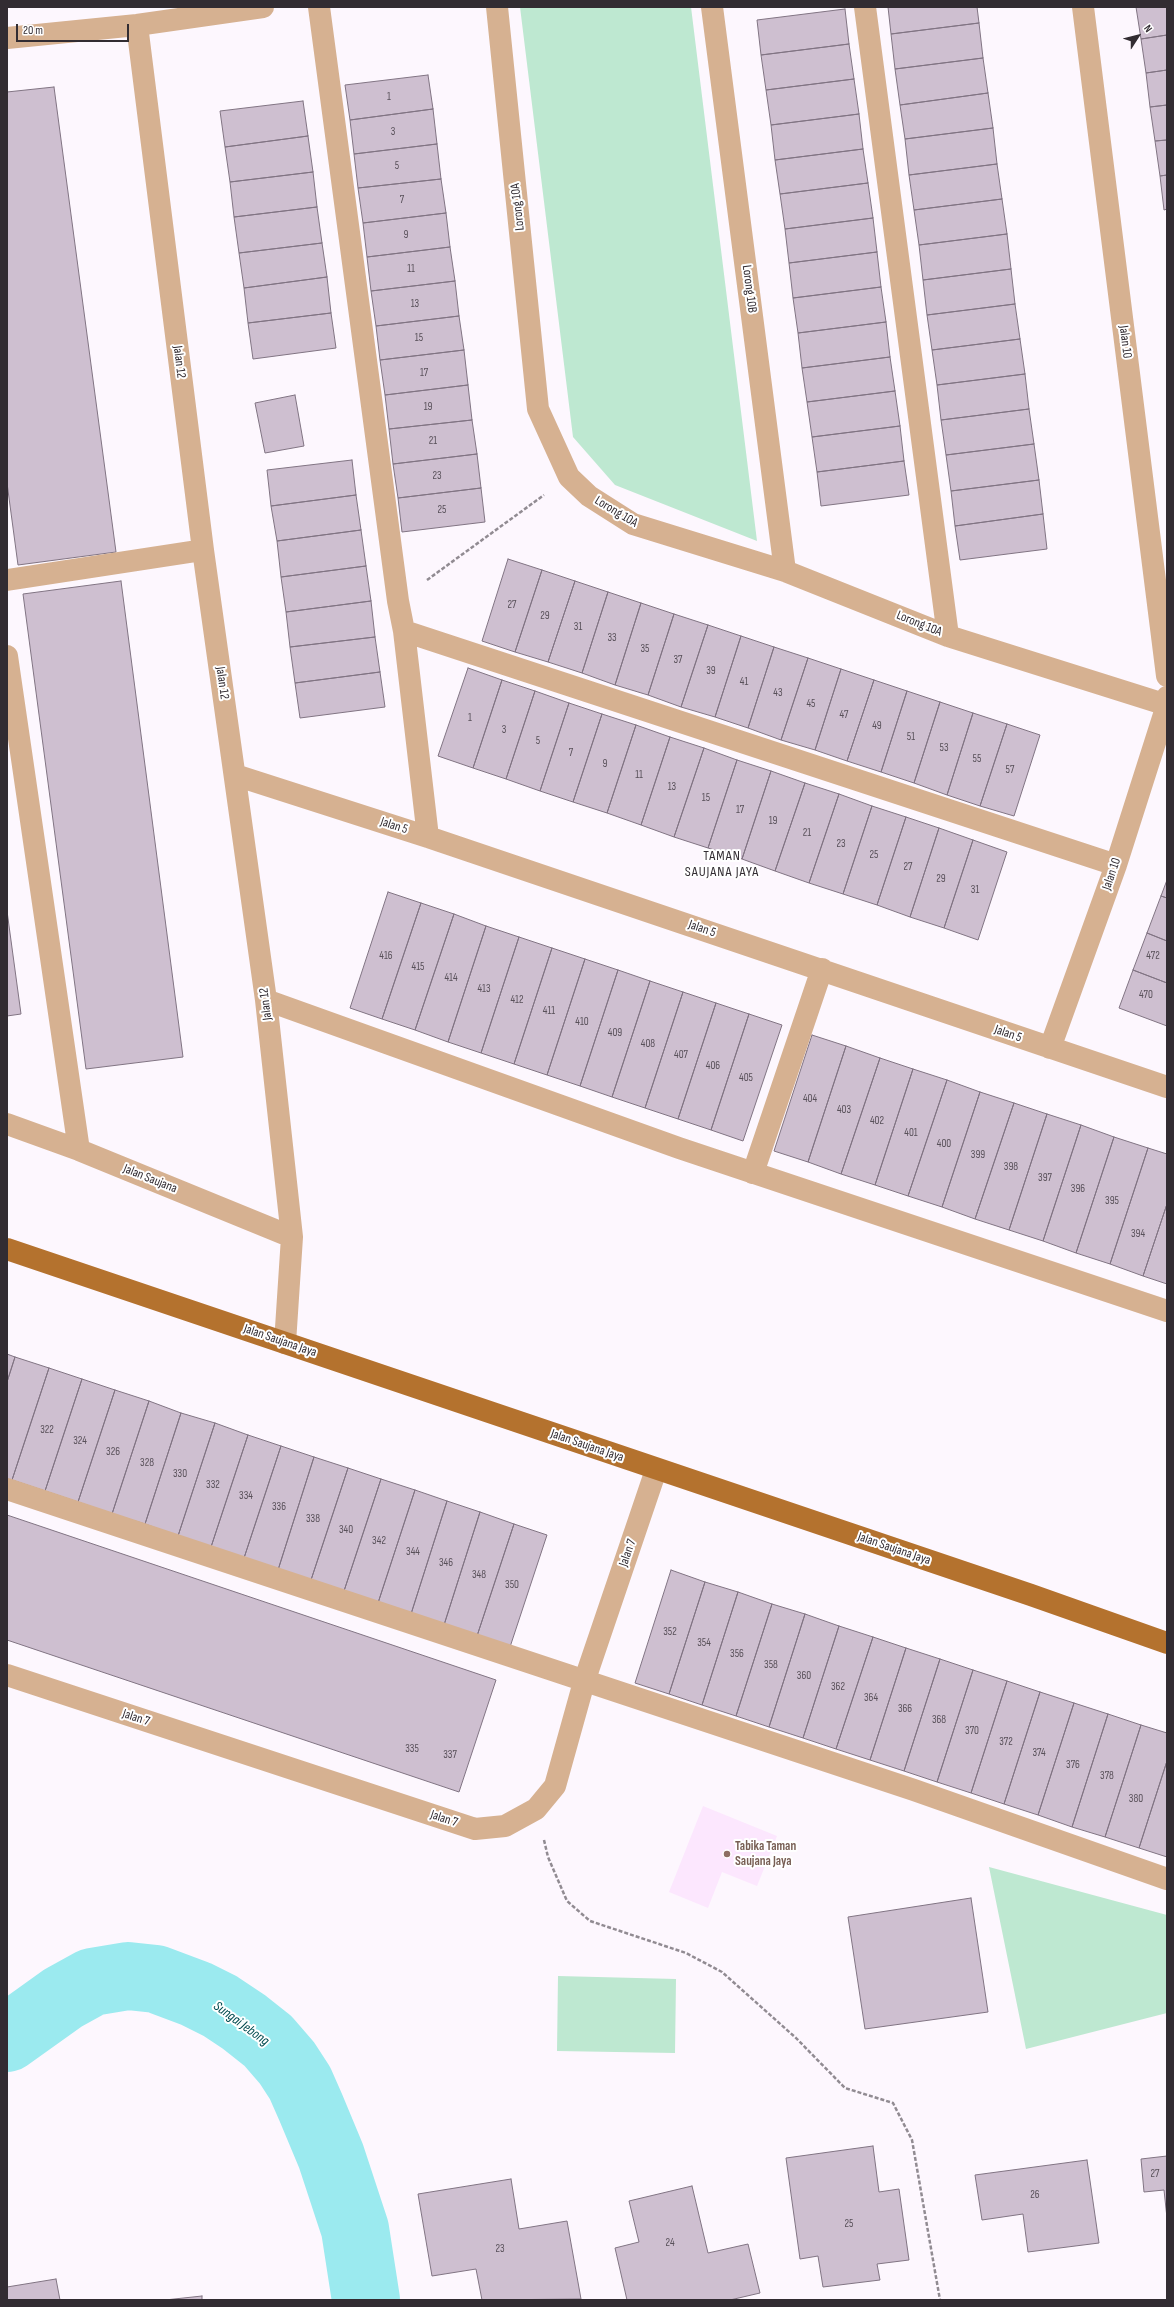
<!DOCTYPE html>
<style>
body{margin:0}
#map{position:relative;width:1174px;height:2307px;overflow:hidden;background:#fdf7fe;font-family:"Sofia Sans Condensed",sans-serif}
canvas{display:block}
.frame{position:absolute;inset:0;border:8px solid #322c32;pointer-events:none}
.north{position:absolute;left:1118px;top:16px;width:40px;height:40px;-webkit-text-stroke:3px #fff;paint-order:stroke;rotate:54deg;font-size:11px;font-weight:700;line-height:16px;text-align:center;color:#322c32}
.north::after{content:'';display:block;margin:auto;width:14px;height:18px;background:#322c32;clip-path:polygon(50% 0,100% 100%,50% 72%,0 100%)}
.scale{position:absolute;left:16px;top:24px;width:113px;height:18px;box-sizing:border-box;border:2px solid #322c32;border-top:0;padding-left:5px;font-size:12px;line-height:14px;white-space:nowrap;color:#322c32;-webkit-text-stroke:3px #fff;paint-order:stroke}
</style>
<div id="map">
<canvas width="1174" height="2307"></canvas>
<div class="frame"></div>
<div class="north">N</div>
<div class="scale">20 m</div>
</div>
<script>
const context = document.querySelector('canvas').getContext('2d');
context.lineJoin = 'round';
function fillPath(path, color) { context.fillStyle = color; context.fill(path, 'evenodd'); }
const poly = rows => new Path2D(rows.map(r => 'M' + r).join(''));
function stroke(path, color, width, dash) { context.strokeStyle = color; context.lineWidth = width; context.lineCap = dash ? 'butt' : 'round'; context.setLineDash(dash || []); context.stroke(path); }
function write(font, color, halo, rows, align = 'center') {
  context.font = font + ' "Sofia Sans Condensed",sans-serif'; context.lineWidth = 4; context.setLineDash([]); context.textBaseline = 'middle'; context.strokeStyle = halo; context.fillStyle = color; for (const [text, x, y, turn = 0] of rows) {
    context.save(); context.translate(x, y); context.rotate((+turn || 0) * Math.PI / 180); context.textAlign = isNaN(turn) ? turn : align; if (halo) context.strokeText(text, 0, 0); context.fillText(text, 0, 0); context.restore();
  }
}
fillPath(poly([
 [703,1806,777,1836,757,1886,722,1872,708,1908,669,1892]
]), '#fce7fe');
fillPath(poly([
 [520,7,691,7,757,541,615,485,573,437],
 [989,1867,1167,1915,1167,2013,1026,2049],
 [558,1976,676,1979,675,2053,557,2051]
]), '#bee8d1');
stroke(poly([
 [7,2038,63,1998,92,1982,128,1976,156,1979,196,1994,220,2006,244,2022,268,2041,287,2063,300,2083,311,2108,331,2156,355,2229,366,2300]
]), '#9beaef', 68);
const building = poly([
 [888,7,977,7,979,23,891,34,888,7],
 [1136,7,1167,7,1167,35,1141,39,1136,7],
 [845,9,849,44,761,55,757,20,845,9],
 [979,23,983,58,895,69,891,34,979,23],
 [1167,35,1167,70,1146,73,1141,39,1167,35],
 [849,44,854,79,766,90,761,55,849,44],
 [983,58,988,93,900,105,895,69,983,58],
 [1167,70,1167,105,1150,107,1146,73,1167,70],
 [428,75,433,109,350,120,345,85,428,75],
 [854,79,859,114,771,125,766,90,854,79],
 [54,87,116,552,18,565,7,483,7,92,54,87],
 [988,93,993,128,905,139,900,105,988,93],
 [303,101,308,136,225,147,220,111,303,101],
 [1167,105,1167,140,1155,141,1150,107,1167,105],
 [433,109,437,144,354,154,350,120,433,109],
 [859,114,863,149,775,160,771,125,859,114],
 [993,128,997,164,909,175,905,139,993,128],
 [308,136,313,172,230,182,225,147,308,136],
 [1167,140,1167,175,1160,176,1155,141,1167,140],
 [437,144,441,179,358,188,354,154,437,144],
 [863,149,868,183,780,194,775,160,863,149],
 [997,164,1002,199,914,210,909,175,997,164],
 [313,172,317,207,234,217,230,182,313,172],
 [1167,175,1167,209,1164,210,1160,176,1167,175],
 [441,179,446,213,363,223,358,188,441,179],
 [868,183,873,218,785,229,780,194,868,183],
 [1002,199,1007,234,919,245,914,210,1002,199],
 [317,207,322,243,239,253,234,217,317,207],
 [446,213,450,247,367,257,363,223,446,213],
 [873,218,877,252,789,263,785,229,873,218],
 [1007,234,1011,269,923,280,919,245,1007,234],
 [322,243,327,277,244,288,239,253,322,243],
 [450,247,455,281,371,291,367,257,450,247],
 [877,252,881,287,793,298,789,263,877,252],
 [1011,269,1015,304,927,315,923,280,1011,269],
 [327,277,331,313,248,323,244,288,327,277],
 [455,281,459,316,376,326,371,291,455,281],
 [881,287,886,322,798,333,793,298,881,287],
 [1015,304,1020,339,932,350,927,315,1015,304],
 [331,313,336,348,253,359,248,323,331,313],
 [459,316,464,350,380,360,376,326,459,316],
 [886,322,890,357,802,368,798,333,886,322],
 [1020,339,1025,374,937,385,932,350,1020,339],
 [464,350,468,385,385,395,380,360,464,350],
 [890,357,895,391,807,402,802,368,890,357],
 [1025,374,1029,409,941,420,937,385,1025,374],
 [468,385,472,420,389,429,385,395,468,385],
 [895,391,900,426,812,437,807,402,895,391],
 [295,395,304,446,265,453,255,403,295,395],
 [1029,409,1034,444,946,455,941,420,1029,409],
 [472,420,477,454,393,464,389,429,472,420],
 [900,426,904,461,817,472,812,437,900,426],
 [1034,444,1039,480,951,491,946,455,1034,444],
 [477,454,481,488,398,498,393,464,477,454],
 [352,460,356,495,271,506,267,470,352,460],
 [904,461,909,495,821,506,817,472,904,461],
 [1039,480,1043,514,955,526,951,491,1039,480],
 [481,488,485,522,402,532,398,498,481,488],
 [356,495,361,530,277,541,271,506,356,495],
 [1043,514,1047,549,960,560,955,526,1043,514],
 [361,530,366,566,281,577,277,541,361,530],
 [508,559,542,570,515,652,482,641,508,559],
 [366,566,371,601,286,612,281,577,366,566],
 [542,570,575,581,548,662,515,652,542,570],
 [121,581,183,1057,86,1069,23,594,121,581],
 [575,581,608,592,582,673,548,662,575,581],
 [608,592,641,603,615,685,582,673,608,592],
 [371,601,375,637,290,647,286,612,371,601],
 [641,603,674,614,648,695,615,685,641,603],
 [674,614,708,625,681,707,648,695,674,614],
 [708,625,741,636,715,717,681,707,708,625],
 [741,636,774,647,748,728,715,717,741,636],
 [375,637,380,672,295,683,290,647,375,637],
 [774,647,808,658,781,740,748,728,774,647],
 [808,658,841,669,815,750,781,740,808,658],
 [468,668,502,680,473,768,438,756,468,668],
 [841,669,874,680,847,761,815,750,841,669],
 [380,672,385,707,300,718,295,683,380,672],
 [502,680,535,691,506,779,473,768,502,680],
 [874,680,907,691,881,772,847,761,874,680],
 [535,691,569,703,540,791,506,779,535,691],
 [907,691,940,702,914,783,881,772,907,691],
 [940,702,973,713,947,795,914,783,940,702],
 [569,703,602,714,573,802,540,791,569,703],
 [973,713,1007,724,980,806,947,795,973,713],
 [602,714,636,725,607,813,573,802,602,714],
 [1007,724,1040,735,1014,816,980,806,1007,724],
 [636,725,670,737,641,825,607,813,636,725],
 [670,737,704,748,674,837,641,825,670,737],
 [704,748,737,760,708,848,674,837,704,748],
 [737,760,771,771,742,859,708,848,737,760],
 [771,771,805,783,775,871,742,859,771,771],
 [805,783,839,794,809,883,775,871,805,783],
 [839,794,872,806,843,894,809,883,839,794],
 [872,806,906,817,877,905,843,894,872,806],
 [906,817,939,828,910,917,877,905,906,817],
 [939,828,973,840,944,928,910,917,939,828],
 [973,840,1007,852,978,940,944,928,973,840],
 [1167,880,1167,898,1161,896,1167,880],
 [388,892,421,903,382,1019,350,1008,388,892],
 [1161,896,1167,898,1167,941,1147,933,1161,896],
 [421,903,454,914,415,1030,382,1019,421,903],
 [7,911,21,1014,7,1016,7,911],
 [454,914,486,926,448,1042,415,1030,454,914],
 [486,926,519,937,481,1053,448,1042,486,926],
 [1147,933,1167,941,1167,983,1133,970,1147,933],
 [519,937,552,948,514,1064,481,1053,519,937],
 [552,948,585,959,547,1075,514,1064,552,948],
 [585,959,618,970,580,1086,547,1075,585,959],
 [618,970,650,981,612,1097,580,1086,618,970],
 [1133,970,1167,983,1167,1026,1119,1008,1133,970],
 [650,981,683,992,645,1108,612,1097,650,981],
 [683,992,716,1003,678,1119,645,1108,683,992],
 [716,1003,749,1014,711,1130,678,1119,716,1003],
 [749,1014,782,1025,743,1141,711,1130,749,1014],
 [812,1035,846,1046,808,1162,774,1151,812,1035],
 [846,1046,880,1058,841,1174,808,1162,846,1046],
 [880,1058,913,1069,875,1185,841,1174,880,1058],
 [913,1069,947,1080,908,1196,875,1185,913,1069],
 [947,1080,980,1092,942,1207,908,1196,947,1080],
 [980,1092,1014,1103,975,1219,942,1207,980,1092],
 [1014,1103,1047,1114,1009,1230,975,1219,1014,1103],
 [1047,1114,1081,1125,1043,1241,1009,1230,1047,1114],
 [1081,1125,1114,1137,1076,1253,1043,1241,1081,1125],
 [1114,1137,1148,1148,1110,1264,1076,1253,1114,1137],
 [1148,1148,1167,1154,1167,1204,1143,1276,1110,1264,1148,1148],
 [1167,1204,1167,1284,1143,1276,1167,1204],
 [7,1354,15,1357,7,1382,7,1354],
 [15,1357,49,1368,12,1480,7,1479,7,1382,15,1357],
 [49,1368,82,1379,45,1491,12,1480,49,1368],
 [82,1379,115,1390,78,1502,45,1491,82,1379],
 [115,1390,149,1401,112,1514,78,1502,115,1390],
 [149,1401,181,1413,145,1524,112,1514,149,1401],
 [181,1413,215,1423,178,1536,145,1524,181,1413],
 [215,1423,248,1435,211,1547,178,1536,215,1423],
 [248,1435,281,1446,244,1558,211,1547,248,1435],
 [281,1446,314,1457,278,1570,244,1558,281,1446],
 [314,1457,348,1468,311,1580,278,1570,314,1457],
 [348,1468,381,1479,344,1591,311,1580,348,1468],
 [381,1479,415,1490,378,1603,344,1591,381,1479],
 [415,1490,447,1501,411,1614,378,1603,415,1490],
 [447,1501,480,1512,444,1625,411,1614,447,1501],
 [480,1512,514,1524,477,1636,444,1625,480,1512],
 [7,1515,496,1680,459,1792,7,1640,7,1515],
 [514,1524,547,1535,510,1647,477,1636,514,1524],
 [671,1570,705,1582,669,1694,635,1683,671,1570],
 [705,1582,738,1592,702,1705,669,1694,705,1582],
 [738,1592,772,1604,736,1716,702,1705,738,1592],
 [772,1604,805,1614,769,1727,736,1716,772,1604],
 [805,1614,839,1626,803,1738,769,1727,805,1614],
 [839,1626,873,1637,836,1749,803,1738,839,1626],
 [873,1637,906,1648,870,1760,836,1749,873,1637],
 [906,1648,940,1659,904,1771,870,1760,906,1648],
 [940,1659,973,1670,937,1782,904,1771,940,1659],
 [973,1670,1007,1681,971,1793,937,1782,973,1670],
 [1007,1681,1040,1692,1004,1804,971,1793,1007,1681],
 [1040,1692,1074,1703,1038,1815,1004,1804,1040,1692],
 [1074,1703,1108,1714,1072,1827,1038,1815,1074,1703],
 [1108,1714,1141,1725,1105,1837,1072,1827,1108,1714],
 [1141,1725,1167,1733,1167,1761,1139,1848,1105,1837,1141,1725],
 [1167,1761,1167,1857,1139,1848,1167,1761],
 [971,1898,988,2012,865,2029,848,1917,971,1898],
 [873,2146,879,2192,899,2189,909,2260,877,2264,880,2280,823,2287,818,2256,800,2259,786,2158,873,2146],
 [1167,2156,1167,2218,1164,2190,1144,2192,1141,2159,1167,2156],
 [1087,2160,1099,2243,1028,2252,1023,2214,982,2220,975,2175,1087,2160],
 [511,2179,519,2229,567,2221,581,2299,482,2300,476,2269,432,2276,418,2194,511,2179],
 [692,2186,708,2253,748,2244,760,2293,730,2300,627,2300,615,2248,639,2242,629,2201,692,2186],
 [56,2279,60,2300,7,2300,7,2287,56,2279],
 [202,2296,202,2300,165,2300,202,2296]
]);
fillPath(building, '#cebfd0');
stroke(building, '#817483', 1);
stroke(poly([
 [427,580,544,495],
 [544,1840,548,1857,567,1901,590,1921,686,1953,722,1972,796,2038,845,2088,893,2103,912,2140,940,2300]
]), '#918b92', 2.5, [4, 2]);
stroke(poly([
 [319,7,398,601,404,631,428,837],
 [497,7,538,409,569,477,589,496,633,524,785,571,948,636,1167,705],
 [712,7,785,571],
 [865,7,948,636],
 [1083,7,1167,676],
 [137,25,203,550,266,1000,292,1237,285,1343],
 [7,38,137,25,263,7],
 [7,580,203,550],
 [404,631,1116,865],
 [7,656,79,1150],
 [235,775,428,837,1167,1087],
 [266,1000,679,1148,1167,1311],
 [1050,1048,1116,865,1167,705,1167,697],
 [7,1124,79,1150,292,1237],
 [753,1173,822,969],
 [7,1489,914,1790,1167,1879],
 [7,1675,475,1829,505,1826,536,1809,555,1786,584,1682,656,1470]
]), '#d6b191', 22);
stroke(poly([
 [7,1249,1031,1595,1167,1643]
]), '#b4722e', 22);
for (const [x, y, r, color] of [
 [727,1854,4,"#8d6e63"]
]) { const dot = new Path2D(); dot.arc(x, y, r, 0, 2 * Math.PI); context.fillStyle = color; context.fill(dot); stroke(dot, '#fff', 1.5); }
write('11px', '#59515a', null, [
 ["1",389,97],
 ["3",393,132],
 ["5",397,166],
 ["7",402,200],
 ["9",406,235],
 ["11",411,269],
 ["13",415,304],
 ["15",419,338],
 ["17",424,373],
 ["19",428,407],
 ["21",433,441],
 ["23",437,476],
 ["25",442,510],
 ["27",512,605],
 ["29",545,616],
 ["31",578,627],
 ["33",612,638],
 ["35",645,649],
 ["37",678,660],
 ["39",711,671],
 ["41",744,682],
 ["43",778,693],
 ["45",811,704],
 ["47",844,715],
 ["1",470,718],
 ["49",877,726],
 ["3",504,730],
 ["51",911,737],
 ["5",538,741],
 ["53",944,748],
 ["7",571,753],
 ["55",977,759],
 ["9",605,764],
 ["57",1010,770],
 ["11",639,775],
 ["13",672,787],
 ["15",706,798],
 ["17",740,810],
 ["19",773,821],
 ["21",807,833],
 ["23",841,844],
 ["25",874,855],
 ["27",908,867],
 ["29",941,879],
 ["31",975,890],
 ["416",386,956],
 ["472",1153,956],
 ["415",418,967],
 ["414",451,978],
 ["413",484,989],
 ["470",1146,995],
 ["412",517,1000],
 ["411",549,1011],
 ["410",582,1022],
 ["409",615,1033],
 ["408",648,1044],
 ["407",681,1055],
 ["406",713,1066],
 ["405",746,1078],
 ["404",810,1099],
 ["403",844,1110],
 ["402",877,1121],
 ["401",911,1133],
 ["400",944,1144],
 ["399",978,1155],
 ["398",1011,1167],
 ["397",1045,1178],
 ["396",1078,1189],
 ["395",1112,1201],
 ["394",1138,1234],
 ["322",47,1430],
 ["324",80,1441],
 ["326",113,1452],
 ["328",147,1463],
 ["330",180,1474],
 ["332",213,1485],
 ["334",246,1496],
 ["336",279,1507],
 ["338",313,1519],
 ["340",346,1530],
 ["342",379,1541],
 ["344",413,1552],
 ["346",446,1563],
 ["348",479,1575],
 ["350",512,1585],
 ["352",670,1632],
 ["354",704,1643],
 ["356",737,1654],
 ["358",771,1665],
 ["360",804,1676],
 ["362",838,1687],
 ["364",871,1698],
 ["366",905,1709],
 ["368",939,1720],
 ["370",972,1731],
 ["372",1006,1742],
 ["335",412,1749],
 ["374",1039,1753],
 ["337",450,1755],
 ["376",1073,1765],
 ["378",1107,1776],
 ["380",1136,1799],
 ["27",1155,2174],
 ["26",1035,2195],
 ["25",849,2224],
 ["24",670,2243],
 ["23",500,2249]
]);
write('13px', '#322c32', '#fff', [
 ["Lorong 10A",518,207,-96],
 ["Lorong 10B",749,289,83],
 ["Jalan 10",1125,342,83],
 ["Jalan 12",179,362,83],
 ["Lorong 10A",616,512,31],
 ["Lorong 10A",919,624,22],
 ["Jalan 12",222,683,82],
 ["Jalan 5",394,826,18],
 ["Jalan 10",1112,874,-71],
 ["Jalan 5",702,929,19],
 ["Jalan 12",266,1004,-97],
 ["Jalan 5",1008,1034,19],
 ["Jalan Saujana",150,1179,22],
 ["Jalan Saujana Jaya",280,1341,19],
 ["Jalan Saujana Jaya",587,1446,19],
 ["Jalan Saujana Jaya",894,1549,19],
 ["Jalan 7",628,1553,-71],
 ["Jalan 7",136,1718,18],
 ["Jalan 7",444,1819,18]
]);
write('bold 13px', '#785e54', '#fff', [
 ["Tabika Taman",735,1847],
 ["Saujana Jaya",735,1862]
], 'left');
context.letterSpacing = '1px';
write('14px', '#322c32', '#fff', [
 ["TAMAN",722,856],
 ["SAUJANA JAYA",722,872]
]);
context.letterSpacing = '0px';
write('italic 14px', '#004b4f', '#fff', [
 ["Sungai Jebong",241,2024,36]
]);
</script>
